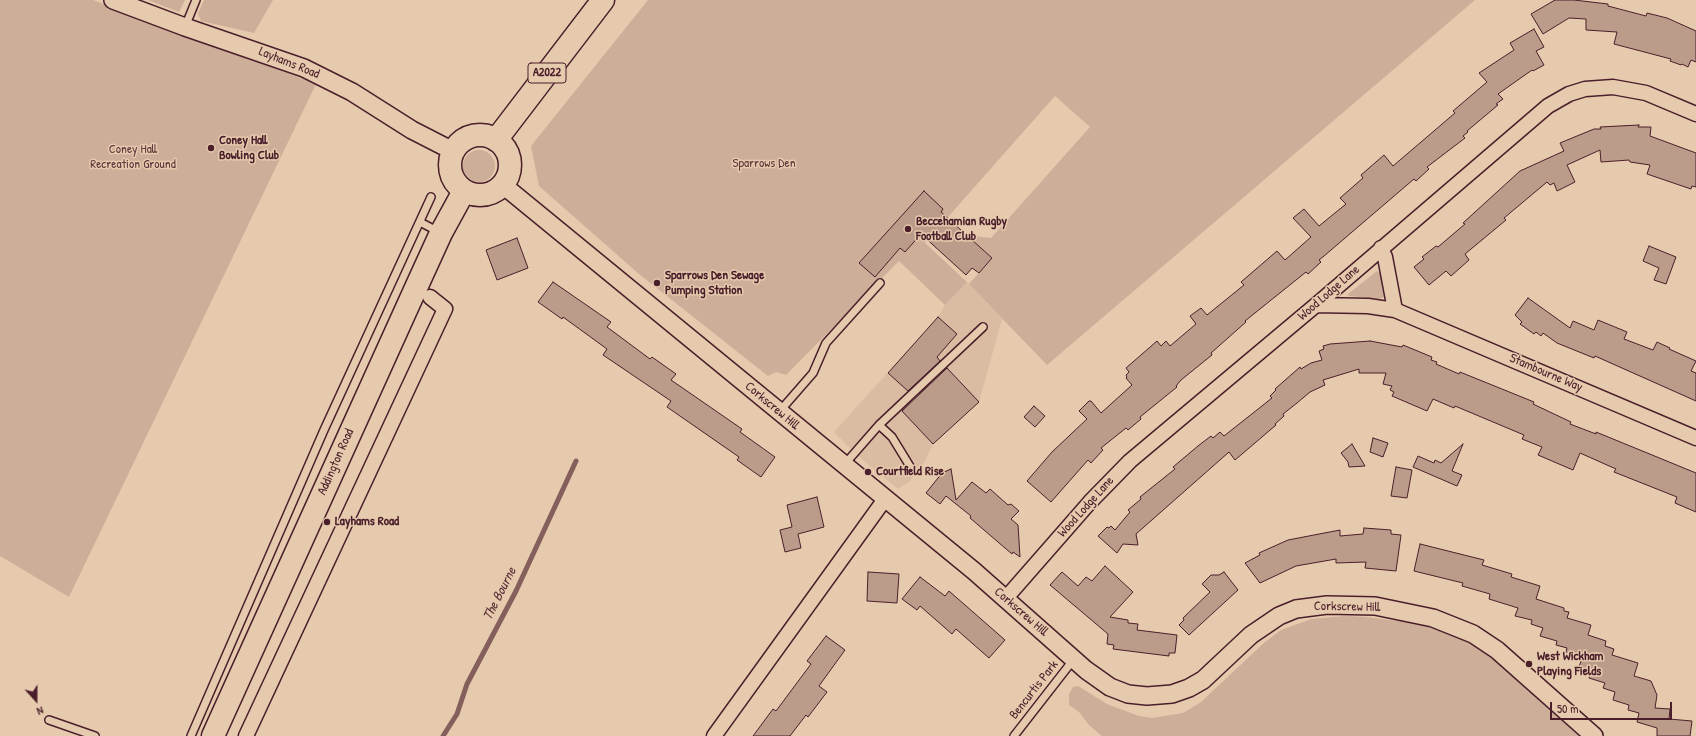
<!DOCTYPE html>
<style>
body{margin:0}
#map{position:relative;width:1696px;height:736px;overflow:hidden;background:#e6caad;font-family:"Patrick Hand",sans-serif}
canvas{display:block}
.north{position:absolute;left:16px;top:680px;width:40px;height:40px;-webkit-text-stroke:3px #e6caad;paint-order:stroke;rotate:159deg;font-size:11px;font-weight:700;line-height:16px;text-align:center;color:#4a1f2b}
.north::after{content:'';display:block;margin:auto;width:14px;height:18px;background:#4a1f2b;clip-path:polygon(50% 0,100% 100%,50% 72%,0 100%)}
.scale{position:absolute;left:1550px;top:702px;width:122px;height:18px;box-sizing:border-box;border:2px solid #4a1f2b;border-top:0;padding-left:5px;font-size:12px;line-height:14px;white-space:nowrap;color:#4a1f2b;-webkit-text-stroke:3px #e6caad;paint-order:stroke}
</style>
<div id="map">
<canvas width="1696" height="736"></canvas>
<div class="north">N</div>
<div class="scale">50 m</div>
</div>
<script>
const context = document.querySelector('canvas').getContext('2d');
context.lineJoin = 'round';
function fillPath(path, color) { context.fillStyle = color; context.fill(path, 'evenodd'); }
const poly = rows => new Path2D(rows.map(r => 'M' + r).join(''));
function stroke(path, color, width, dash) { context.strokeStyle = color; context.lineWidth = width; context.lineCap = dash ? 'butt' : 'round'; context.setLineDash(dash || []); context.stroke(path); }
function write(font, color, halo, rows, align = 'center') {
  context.font = font + ' "Patrick Hand",sans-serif'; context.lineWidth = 3; context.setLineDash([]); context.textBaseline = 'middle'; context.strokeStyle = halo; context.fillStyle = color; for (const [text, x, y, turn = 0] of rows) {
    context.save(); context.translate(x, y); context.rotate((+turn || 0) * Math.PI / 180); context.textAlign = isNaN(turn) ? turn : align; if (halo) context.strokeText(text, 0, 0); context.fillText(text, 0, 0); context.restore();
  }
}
fillPath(poly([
 [967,282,1002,319,979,402,933,444,924,463,910,481,898,489,859,457,834,432,938,317,945,305]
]), '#d9bca2');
fillPath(poly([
 [0,0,93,0,316,84,69,597,0,556],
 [148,0,185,0,179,12],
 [204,0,273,0,254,33,201,21,198,14],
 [648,0,1475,0,1047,365,969,284,992,258,972,240,975,236,991,238,1090,127,1055,96,925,243,967,282,945,305,899,261,786,375,776,372,768,376,639,274,539,186,531,146],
 '463 166a16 16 0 1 1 32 0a16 16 0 1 1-32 0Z',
 [1377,271,1380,273,1384,297,1379,299,1349,296,1348,294],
 [1345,616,1366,617,1405,622,1432,628,1471,643,1485,651,1580,736,1102,736,1089,725,1079,712,1069,705,1069,694,1073,687,1078,686,1107,704,1139,716,1152,718,1183,713,1201,702,1265,642,1281,630,1311,619]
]), '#cdae98');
stroke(poly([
 [443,736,457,714,467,684,516,591,576,461]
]), '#845f5c', 5);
const building = poly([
 [1555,0,1574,0,1608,4,1608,6,1646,16,1647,13,1667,18,1696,31,1696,62,1691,60,1688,67,1682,64,1681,65,1670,61,1671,59,1614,44,1617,32,1586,30,1586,19,1569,18,1543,34,1531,14,1555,0],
 [1534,29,1544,47,1536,51,1544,65,1533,71,1532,70,1498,94,1503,99,1496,104,1498,105,1467,131,1468,132,1463,136,1465,138,1427,167,1429,169,1416,181,1414,179,1324,256,1319,260,1321,262,1308,274,1306,272,1301,276,1245,321,1246,322,1211,353,1212,355,1181,380,1176,386,1177,387,1140,417,1141,419,1128,430,1126,428,1101,448,1103,450,1091,463,1088,460,1051,502,1027,481,1052,452,1087,419,1079,411,1089,401,1091,401,1101,413,1132,385,1126,378,1127,377,1126,375,1129,372,1126,368,1149,348,1157,341,1161,346,1166,341,1170,346,1196,324,1190,316,1201,308,1207,315,1244,285,1241,282,1277,251,1285,260,1311,237,1293,218,1304,209,1319,226,1346,204,1340,198,1363,178,1361,175,1384,155,1393,166,1455,113,1453,111,1487,82,1479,73,1514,50,1510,43,1534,29],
 [1639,125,1638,127,1651,127,1650,136,1696,153,1696,187,1692,186,1691,189,1647,174,1650,165,1630,162,1629,160,1601,162,1600,150,1567,165,1575,182,1557,191,1554,183,1550,185,1547,182,1504,218,1506,220,1465,254,1469,260,1451,276,1446,271,1429,285,1414,267,1424,259,1422,257,1436,246,1438,247,1465,224,1463,223,1520,171,1564,151,1560,143,1594,129,1601,129,1600,127,1639,125],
 [924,191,943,209,941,212,992,258,979,273,972,268,966,275,921,234,905,252,900,248,875,277,859,263,924,191],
 [517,238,528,268,497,280,486,250,517,238],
 [1649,246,1676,257,1666,284,1654,280,1659,268,1643,261,1649,246],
 [553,282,611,322,607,327,650,359,652,357,676,374,671,380,742,429,740,432,775,457,761,477,737,460,739,457,667,407,671,401,603,355,607,349,563,317,562,319,538,302,553,282],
 [1528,298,1570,328,1573,321,1594,330,1598,320,1627,332,1624,339,1653,350,1657,342,1670,348,1669,349,1696,361,1691,371,1696,373,1696,401,1595,356,1594,358,1557,343,1543,333,1541,336,1536,332,1534,334,1520,324,1522,322,1515,315,1528,298],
 [938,317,957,334,937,357,940,361,908,391,888,373,938,317],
 [1370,341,1402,347,1403,345,1432,357,1431,360,1437,362,1436,364,1459,374,1460,372,1534,402,1533,404,1571,422,1570,424,1596,434,1596,432,1696,473,1696,512,1675,503,1677,497,1614,472,1616,469,1580,453,1573,470,1538,455,1542,447,1522,439,1524,435,1455,406,1454,408,1433,399,1427,411,1392,396,1394,392,1390,390,1392,386,1383,384,1386,373,1359,373,1359,369,1323,380,1325,385,1310,392,1297,403,1283,414,1284,416,1275,424,1276,425,1235,460,1229,452,1136,534,1138,545,1123,544,1117,553,1098,536,1107,527,1109,528,1111,526,1115,530,1130,512,1128,510,1141,499,1140,497,1175,469,1173,467,1198,446,1211,436,1213,438,1220,432,1224,436,1272,398,1270,396,1276,390,1275,389,1300,367,1301,369,1311,363,1322,360,1319,351,1324,349,1323,346,1330,344,1370,341],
 [947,368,979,402,933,444,902,411,947,368],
 [1034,406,1045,416,1035,427,1024,417,1034,406],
 [1373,438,1388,443,1383,457,1370,452,1373,438],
 [1352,444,1365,466,1349,467,1348,462,1341,453,1352,444],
 [1463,444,1452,471,1462,475,1457,486,1413,467,1418,456,1434,463,1435,460,1441,463,1463,444],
 [1396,467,1412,470,1407,498,1391,496,1396,467],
 [951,469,956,500,972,482,986,493,990,489,1008,505,1011,504,1019,511,1011,519,1018,525,1020,557,1013,552,1012,554,970,518,971,516,946,496,940,504,926,493,942,473,951,469],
 [817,497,824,527,798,534,801,548,785,552,780,530,792,527,787,505,817,497],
 [1364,528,1391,530,1391,534,1401,535,1396,571,1365,568,1366,562,1336,563,1336,559,1296,566,1260,583,1245,563,1260,555,1259,553,1288,540,1340,530,1340,536,1363,534,1364,528],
 [1420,544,1484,560,1482,565,1512,574,1511,577,1540,586,1536,599,1564,608,1564,611,1569,612,1567,618,1591,625,1588,635,1606,641,1605,646,1614,649,1612,655,1638,663,1634,676,1651,681,1657,695,1655,708,1670,709,1669,719,1692,721,1690,736,1657,736,1657,728,1637,722,1639,713,1628,710,1629,705,1613,700,1615,692,1603,688,1605,683,1589,678,1591,670,1579,667,1581,661,1565,656,1567,648,1556,645,1557,641,1540,636,1543,628,1531,624,1532,620,1515,616,1518,608,1489,599,1490,594,1462,586,1463,583,1414,571,1420,544],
 [1105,566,1133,592,1110,617,1128,620,1128,623,1138,624,1137,630,1177,635,1175,653,1169,653,1169,656,1113,649,1114,645,1107,644,1108,634,1050,585,1062,572,1078,586,1086,577,1092,581,1105,566],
 [868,572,899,574,897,603,867,601,868,572],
 [1224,572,1238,590,1189,635,1179,625,1184,620,1183,618,1210,592,1202,584,1211,575,1219,575,1224,572],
 [920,577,945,596,949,591,1005,640,989,658,956,629,952,634,920,606,917,610,902,599,920,577],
 [826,636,845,650,819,686,827,692,808,717,806,715,790,736,753,736,773,709,776,711,811,664,807,661,826,636]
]);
fillPath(building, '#bb9b89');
stroke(building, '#4a1f2b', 1);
const service = poly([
 [185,27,196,0],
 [420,222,439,232],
 [779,412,813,373,826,343,880,283],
 [879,425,892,437,911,468],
 [844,465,879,425,983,327],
 [49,720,95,736],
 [191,736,324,430,431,197],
 [1014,736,1074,659]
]);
const minor = poly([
 [1381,248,1385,257,1395,310],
 [1316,305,1368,306,1395,310,1696,438],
 [1006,598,1090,502,1130,461,1316,305,1548,106,1569,94,1585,89,1613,87,1646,93,1696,114],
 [246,736,445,309,430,297],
 [714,736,885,499]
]);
const tertiary = poly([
 [113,0,185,27,304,68,352,92,412,130,453,151],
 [503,185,974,571,1086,670,1110,687,1128,694,1147,696,1172,694,1189,688,1203,680,1251,635,1279,616,1296,609,1327,605,1375,606,1433,618,1473,634,1497,650,1594,736]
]);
const primary = poly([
 '450 165a30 30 0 1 1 60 0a30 30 0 1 1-60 0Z',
 [496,140,603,0],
 [213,736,415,290,441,233,464,191]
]);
stroke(service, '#4a1f2b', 10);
stroke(minor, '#4a1f2b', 17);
stroke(tertiary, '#4a1f2b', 20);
stroke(primary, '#4a1f2b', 25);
stroke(service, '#e6caad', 7);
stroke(minor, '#e6caad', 14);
stroke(tertiary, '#e6caad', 17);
stroke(primary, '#e6caad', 22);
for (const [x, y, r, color] of [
 [211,148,4,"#4a1f2b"],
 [908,229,4,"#4a1f2b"],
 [657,283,4,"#4a1f2b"],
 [868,472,4,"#4a1f2b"],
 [327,522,4,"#4a1f2b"],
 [1529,664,4,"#4a1f2b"]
]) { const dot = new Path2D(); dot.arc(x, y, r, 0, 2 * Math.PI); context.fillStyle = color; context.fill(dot); stroke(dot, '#e6caad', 1.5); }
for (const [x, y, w] of [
 [547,73,38]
]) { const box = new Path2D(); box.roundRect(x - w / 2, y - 10, w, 20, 3); context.fillStyle = '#e6caad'; context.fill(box); stroke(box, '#4a1f2b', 1); }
write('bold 12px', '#4a1f2b', null, [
 ["A2022",547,73]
]);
write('13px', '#4a1f2b', '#e6caad', [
 ["Layhams Road",289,63,22],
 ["Wood Lodge Lane",1329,293,-41],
 ["Stambourne Way",1546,373,23],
 ["Corkscrew Hill",772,406,40],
 ["Addington Road",336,462,-66],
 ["Wood Lodge Lane",1086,507,-48],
 ["Corkscrew Hill",1347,607,1],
 ["Corkscrew Hill",1021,612,41],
 ["Bencurtis Park",1034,690,-52]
]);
write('bold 13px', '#4a1f2b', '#e6caad', [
 ["Coney Hall",219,141],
 ["Bowling Club",219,156],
 ["Beccehamian Rugby",916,222],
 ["Football Club",916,237],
 ["Sparrows Den Sewage",665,276],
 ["Pumping Station",665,291],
 ["Courtfield Rise",876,472],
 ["Layhams Road",335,522],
 ["West Wickham",1537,657],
 ["Playing Fields",1537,672]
], 'left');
write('13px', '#5e343b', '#e6caad', [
 ["Coney Hall",133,150],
 ["Recreation Ground",133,165],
 ["Sparrows Den",764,164]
]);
write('italic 14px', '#5d343b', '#e6caad', [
 ["The Bourne",500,594,-63]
]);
</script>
